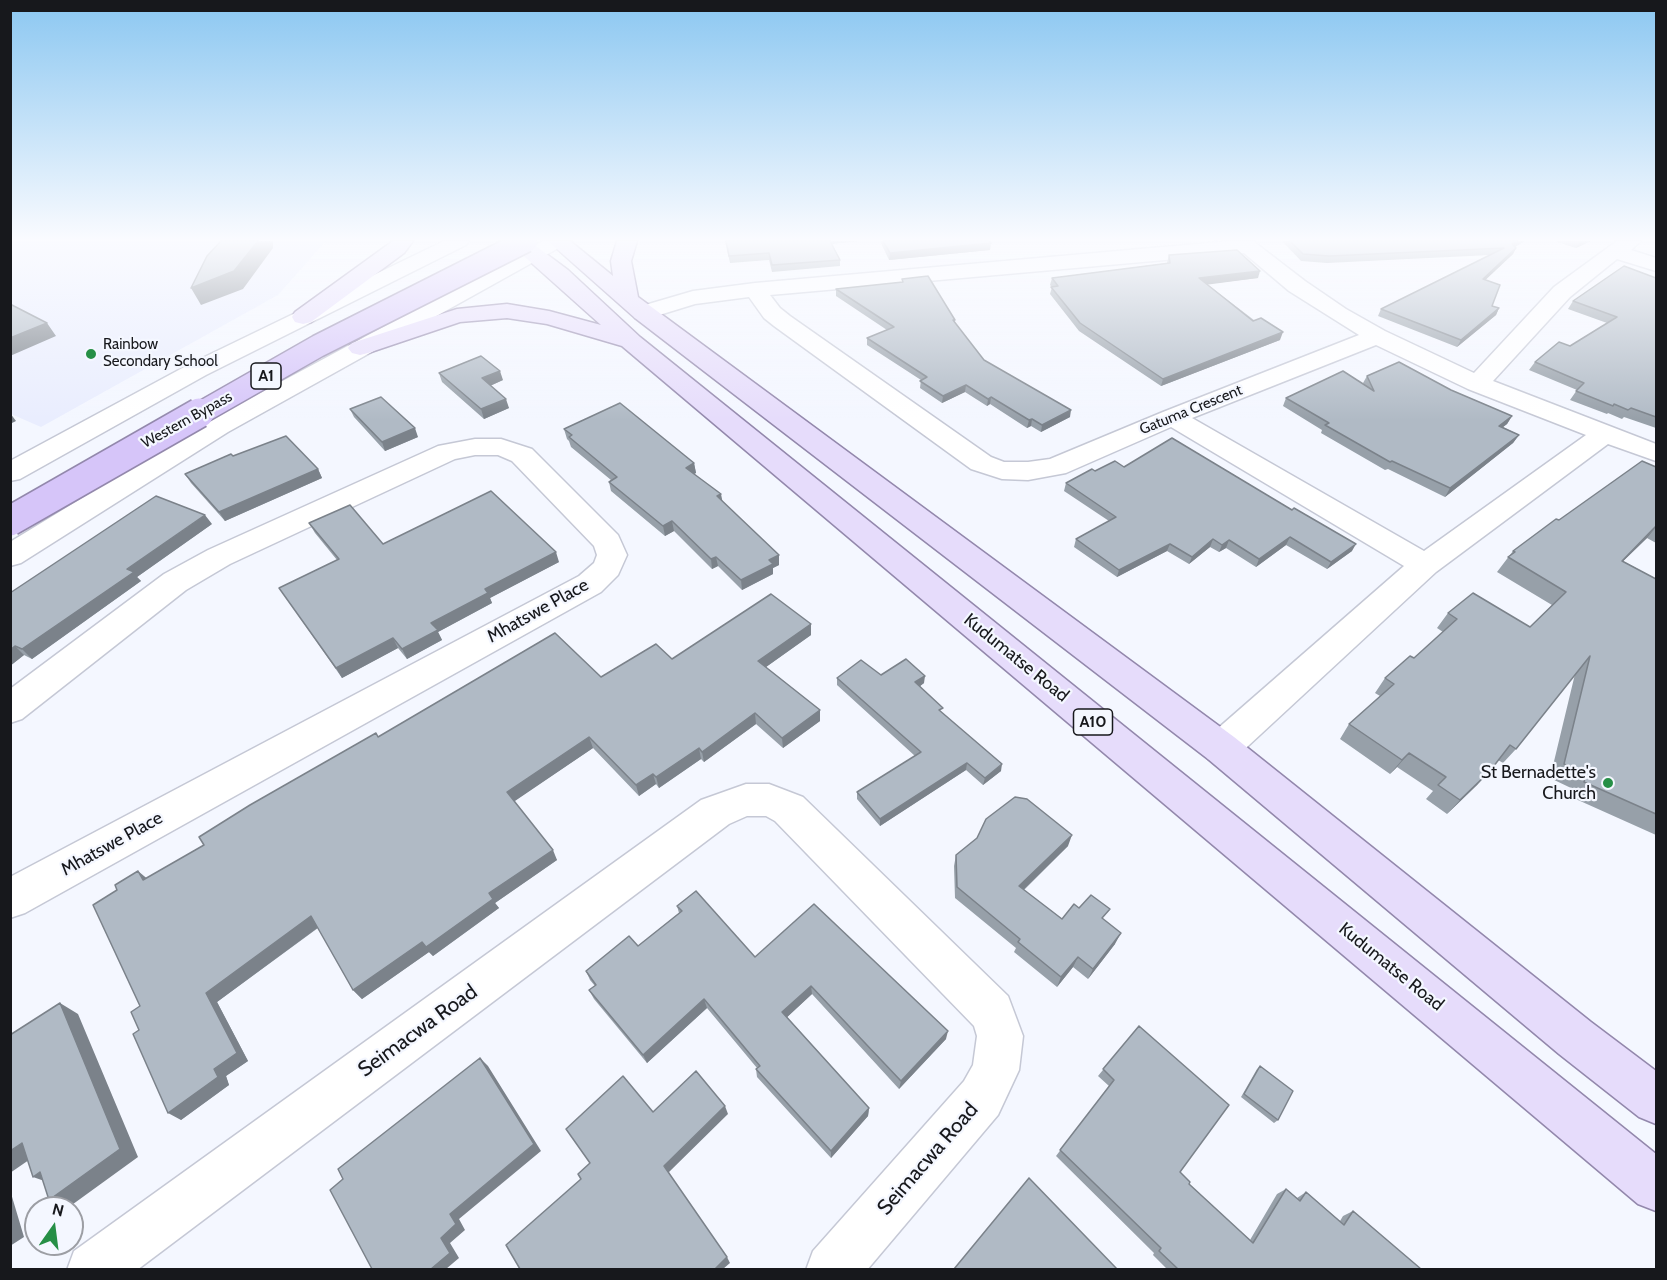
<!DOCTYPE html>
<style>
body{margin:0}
#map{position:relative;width:1667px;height:1280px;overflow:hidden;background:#f4f7ff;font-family:Cabin,sans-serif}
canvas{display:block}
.frame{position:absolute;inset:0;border:12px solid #17181c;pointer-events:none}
.north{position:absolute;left:24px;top:1196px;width:60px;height:60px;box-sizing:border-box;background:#f4f7ff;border:2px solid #9c9ea4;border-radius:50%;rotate:14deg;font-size:16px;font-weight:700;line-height:24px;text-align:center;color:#17181c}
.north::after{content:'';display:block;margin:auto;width:21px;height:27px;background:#268f46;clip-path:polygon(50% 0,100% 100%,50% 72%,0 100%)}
</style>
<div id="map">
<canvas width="1667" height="1280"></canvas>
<div class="frame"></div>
<div class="north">N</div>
</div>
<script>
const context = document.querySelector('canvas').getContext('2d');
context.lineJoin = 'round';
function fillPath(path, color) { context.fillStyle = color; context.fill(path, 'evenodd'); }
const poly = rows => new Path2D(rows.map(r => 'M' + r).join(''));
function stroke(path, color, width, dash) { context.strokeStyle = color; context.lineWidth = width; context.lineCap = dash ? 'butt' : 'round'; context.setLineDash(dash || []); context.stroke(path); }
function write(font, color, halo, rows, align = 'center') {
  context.font = font + ' Cabin,sans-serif'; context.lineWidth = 4.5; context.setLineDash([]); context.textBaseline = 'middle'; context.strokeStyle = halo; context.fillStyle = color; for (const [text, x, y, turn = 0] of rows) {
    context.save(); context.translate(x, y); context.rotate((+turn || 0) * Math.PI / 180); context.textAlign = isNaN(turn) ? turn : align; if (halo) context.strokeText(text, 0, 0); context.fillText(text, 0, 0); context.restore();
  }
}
fillPath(poly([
 [11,241,326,241,278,295,41,427,11,414]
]), '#e9edfe');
const minor = poly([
 [444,241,469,241,466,245,206,375,20,479,10,481,10,461,188,365,444,241],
 [543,241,567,241,564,245,228,432,21,563,10,566,10,542,210,420,543,241],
 [1231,241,1253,241,1305,281,1346,309,1385,331,1474,373,1554,287,1617,241,1641,241,1631,250,1656,258,1656,271,1617,259,1570,297,1493,381,1656,444,1656,461,1608,444,1436,572,1234,759,1221,763,1208,759,1203,748,1208,737,1404,566,1171,427,1066,473,1028,480,1002,479,971,469,774,326,764,318,749,297,695,304,643,320,635,318,632,313,635,308,693,291,755,283,1231,241],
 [1244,253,1289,291,1359,335,1163,412,1050,459,1028,462,1004,462,991,457,790,316,780,308,770,295,1244,253],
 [1376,345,1468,389,1586,435,1424,551,1192,418,1376,345],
 [475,439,501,439,532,449,618,535,627,555,618,575,601,592,25,913,10,918,10,877,579,576,594,563,597,555,594,546,512,461,498,455,475,455,455,459,230,564,186,590,22,719,10,723,10,689,164,574,208,550,438,446,475,439],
 [746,784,769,784,803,797,1008,996,1023,1036,1019,1070,998,1115,867,1270,806,1270,813,1251,964,1081,973,1065,977,1036,974,1026,775,821,766,816,747,816,729,824,137,1270,67,1270,74,1251,701,800,746,784]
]);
const major = poly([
 [393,241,413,241,404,253,311,322,303,324,295,322,292,317,295,312,393,241],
 [507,241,529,241,568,270,640,337,1656,1154,1656,1211,1638,1204,622,346,547,324,507,318,460,322,368,353,360,355,352,353,348,348,352,343,457,309,507,304,549,311,601,325,507,241],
 [548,241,570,241,613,276,611,261,617,241,637,241,631,261,638,297,1234,737,1591,1022,1656,1071,1656,1124,1639,1117,1559,1054,1208,759,635,318,548,241]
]);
stroke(minor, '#c5c8d5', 3);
stroke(major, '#9388ac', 3);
fillPath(minor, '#fff');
fillPath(major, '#e6dcfb');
const highwayBridgeFar1 = poly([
 [197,415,318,346,526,241]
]);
const highwayBridge = poly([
 [10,521,199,413]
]);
stroke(highwayBridgeFar1, '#9388ac', 25, []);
stroke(highwayBridge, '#9388ac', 32, []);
stroke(highwayBridgeFar1, '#d6c5f9', 22);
stroke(highwayBridge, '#d6c5f9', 29);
fillPath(poly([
 [725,241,860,241,832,244,840,260,840,266,772,272,769,260,730,263],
 [880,241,989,241,990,250,889,260],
 [1283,241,1525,241,1515,247,1516,248,1513,254,1485,280,1492,306,1499,308,1496,315,1457,347,1378,316,1381,309,1490,255,1327,263,1301,261,1283,242],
 [1554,241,1591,241,1576,248],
 [1169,255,1258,278,1207,284,1280,340,1161,386,1079,331,1050,294,1052,287,1050,285,1052,278,1167,263],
 [1656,278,1656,428,1624,417,1622,419,1608,413,1607,414,1570,400,1577,390,1529,370,1535,362,1570,346,1607,323,1568,309,1573,301],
 [902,279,955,320,955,323,984,360,1070,417,1041,432,1031,426,1027,428,990,404,987,406,965,392,942,403,920,388,921,380,867,345,867,338,887,330,836,296,836,289,902,282],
 [439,373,503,380,490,386,509,408,484,419,442,382],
 [1367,376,1451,390,1512,416,1507,424,1503,427,1519,435,1513,443,1445,497,1388,469,1385,470,1321,433,1322,430,1283,406,1286,398,1364,385,1363,383],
 [350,409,418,437,385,451,354,417],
 [564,429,694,463,696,473,694,474,722,501,779,565,773,568,773,574,742,590,718,566,712,569,674,531,665,536,611,491,609,482,611,480,571,447,569,441,567,439],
 [233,456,318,469,322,478,225,521,191,483,185,474],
 [1124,467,1352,551,1327,569,1286,545,1256,567,1226,548,1219,552,1210,547,1189,564,1167,551,1117,577,1074,547,1076,539,1109,521,1064,491,1066,483,1095,471],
 [1656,467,1656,543,1647,538,1623,561,1656,579,1656,835,1569,796,1571,788,1550,778,1575,674,1516,749,1503,763,1498,760,1477,785,1447,814,1426,799,1433,791,1397,767,1390,774,1340,739,1349,724,1380,696,1375,693,1385,678,1414,658,1443,632,1437,628,1448,613,1530,627,1552,605,1497,572,1513,551,1559,520],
 [309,523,383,544,559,562,490,598,492,603,438,632,442,640,407,659,398,648,342,678,279,588,337,560,315,533],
 [212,524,137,577,141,581,32,659,24,655,10,666,10,593],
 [811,624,811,635,766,667,820,710,820,721,783,748,756,724,704,762,701,759,659,788,656,784,639,796,593,748,514,801,557,860,495,903,499,908,433,956,429,952,362,999,353,990,318,928,217,1002,248,1061,226,1076,229,1085,181,1120,139,1030,140,1006,117,890,147,878,204,845,378,737,601,677],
 [881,675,924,683,920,686,942,713,1001,771,983,785,966,770,880,826,857,799,857,792,915,756,837,685,837,678],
 [1068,846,1024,890,1062,919,1079,908,1104,920,1115,944,1088,979,1073,967,1057,987,1014,952,1016,948,955,898,954,866,956,855],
 [677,906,755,957,946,1039,899,1089,812,994,787,1017,869,1108,868,1116,831,1158,757,1077,756,1069,757,1068,707,1008,647,1063,594,999,589,990,595,986,590,980,586,971,638,946,679,913],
 [1139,1026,1180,1172,1189,1184,1250,1240,1277,1194,1286,1189,1297,1198,1306,1192,1340,1221,1343,1216,1353,1211,1421,1269,1167,1269,1153,1255,1154,1253,1056,1156,1109,1086,1098,1076],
 [1260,1066,1278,1120,1274,1123,1241,1097,1257,1069]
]), '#97a0a9');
fillPath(poly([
 [258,241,273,241,273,248,243,289,201,305,191,288],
 [828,241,860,241,828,244],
 [1518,241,1525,241,1508,251,1512,244],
 [1583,241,1591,241,1576,248,1580,242],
 [991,243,990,250,889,260,890,253],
 [1516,248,1513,254,1479,286,1483,279],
 [1260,271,1258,278,1197,286,1199,278],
 [1499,308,1496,315,1457,347,1461,340],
 [47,323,56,336,10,356,10,338],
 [1283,332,1280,340,1161,386,1163,379],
 [500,371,503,380,485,388,482,378],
 [966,385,965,392,942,403,943,396],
 [991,397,990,404,987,406,988,399],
 [506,399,509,408,484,419,481,409],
 [1071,410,1070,417,1041,432,1042,425],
 [10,413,16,421,10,424],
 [1512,416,1507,424,1494,434,1499,426],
 [1032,419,1031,426,1027,428,1029,420],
 [415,428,418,437,385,451,382,442],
 [1519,435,1513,443,1445,497,1450,488],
 [694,463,696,473,687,477,686,468],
 [318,469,322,478,225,521,219,512],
 [721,494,723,504,717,496],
 [205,515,212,524,137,577,141,581,32,659,22,649,127,569],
 [672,521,674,531,665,536,663,526],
 [1656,527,1647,538,1609,575,1622,561],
 [1290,537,1286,545,1256,567,1259,559],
 [1213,539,1210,547,1189,564,1192,557],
 [1229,540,1226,548,1219,552,1222,545],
 [1170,544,1167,551,1117,577,1119,570],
 [1356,544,1352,551,1327,569,1331,562],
 [556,552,559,562,490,598,492,603,438,632,442,640,407,659,402,649,431,623,485,589],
 [779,555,779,565,773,568,773,574,742,590,741,580,769,560],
 [716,557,718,566,712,569,711,559],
 [811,624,811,635,759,672,758,661],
 [393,638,398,648,342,678,336,668],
 [15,646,24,655,10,666,10,650],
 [925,676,924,683,915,690,915,682],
 [820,710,820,721,783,748,782,738],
 [755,713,756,724,704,762,702,752],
 [589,737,593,748,512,803,507,792],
 [699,748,701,759,659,788,656,777],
 [1409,753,1397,767,1390,774,1402,760],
 [967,763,966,770,880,826,880,819],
 [1002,764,1001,771,983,785,985,778],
 [1490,771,1477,785,1447,814,1460,800],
 [653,774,656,784,639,796,636,785],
 [1072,835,1068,846,1016,897,1019,886],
 [553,850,557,860,495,903,499,908,433,956,429,952,362,999,353,990,489,893],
 [138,871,150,881,143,880],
 [311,916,320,926,217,1002,248,1061,226,1076,229,1085,181,1120,168,1113,214,1069,206,993],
 [1121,933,1115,944,1088,979,1093,969],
 [1078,957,1073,967,1057,987,1061,977],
 [811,986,812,994,783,1021,782,1012],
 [704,999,707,1008,647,1063,643,1055],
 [60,1003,78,1014,138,1157,69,1207,49,1200],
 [948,1031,946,1039,899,1089,901,1081],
 [480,1058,488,1066,541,1151,459,1219,465,1230,450,1243,459,1258,446,1269,431,1269,441,1238],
 [725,1106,728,1114,668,1173,664,1166],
 [869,1108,868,1116,831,1158,831,1151],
 [22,1143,42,1151,10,1173,10,1151],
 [40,1172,53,1184,33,1177],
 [10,1190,24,1237,10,1246],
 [727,1257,730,1263,723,1269,715,1269]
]), '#7b828a');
const building = poly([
 [221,241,258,241,234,271,191,288,207,256,221,241],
 [726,241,830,241,840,260,772,265,769,253,729,256,726,241],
 [883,241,989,241,991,243,890,253,883,241],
 [1290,241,1518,241,1512,244,1516,248,1483,279,1500,285,1492,306,1499,308,1461,340,1381,309,1504,248,1329,256,1303,254,1290,241],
 [1237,250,1260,271,1199,278,1253,321,1261,318,1283,332,1163,379,1080,323,1051,287,1058,286,1052,278,1170,263,1169,255,1237,250],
 [1624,266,1656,278,1656,417,1631,408,1628,410,1614,404,1613,406,1576,391,1584,383,1535,362,1559,342,1570,346,1617,317,1573,301,1624,266],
 [928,276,955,320,953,320,984,360,1071,410,1042,425,1032,419,1029,420,991,397,988,399,966,385,943,396,920,381,927,377,867,338,894,327,836,289,903,282,902,279,928,276],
 [10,304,47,323,10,338,10,304],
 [481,356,500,371,482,378,506,399,481,409,439,373,481,356],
 [1399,362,1451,390,1512,416,1499,426,1519,435,1450,488,1392,461,1390,462,1325,425,1329,423,1286,398,1343,371,1374,391,1367,376,1399,362],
 [381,397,415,428,382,442,350,409,381,397],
 [620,403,694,463,686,468,721,494,717,496,779,555,769,560,773,564,741,580,716,557,711,559,672,521,663,526,609,482,617,477,569,437,572,435,564,429,620,403],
 [286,436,318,469,219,512,185,474,231,454,233,456,286,436],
 [1172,438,1292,510,1294,508,1356,544,1331,562,1290,537,1259,559,1229,540,1222,545,1213,539,1192,557,1170,544,1119,570,1076,539,1116,517,1066,483,1092,469,1095,471,1115,461,1124,467,1172,438],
 [1642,461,1656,467,1656,526,1622,561,1656,579,1656,814,1584,782,1586,774,1564,764,1590,656,1516,749,1510,745,1490,771,1460,800,1438,785,1446,777,1409,753,1402,760,1349,724,1394,684,1385,678,1410,656,1414,658,1457,619,1448,613,1473,593,1530,627,1566,592,1508,557,1515,552,1513,551,1556,519,1559,520,1642,461],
 [491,491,556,552,485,589,488,593,431,623,438,630,402,649,393,638,336,668,279,588,339,559,309,523,350,505,383,544,491,491],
 [156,496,205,515,127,569,134,572,22,649,15,646,10,650,10,593,156,496],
 [771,594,811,624,758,661,820,710,782,738,755,713,702,752,699,748,656,777,653,774,636,785,589,737,507,792,553,850,489,893,493,899,426,947,422,942,353,990,311,916,206,993,237,1053,214,1069,218,1077,168,1113,133,1034,139,1030,131,1012,140,1006,93,905,117,890,115,885,138,871,143,880,204,845,199,837,250,805,376,733,378,737,555,633,601,677,656,644,672,659,771,594],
 [906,659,925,676,915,682,943,708,939,710,1002,764,985,778,967,763,880,819,857,792,921,752,837,678,861,660,881,675,906,659],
 [1015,797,1027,799,1072,835,1019,886,1062,919,1074,904,1079,908,1091,895,1110,909,1102,918,1121,933,1093,969,1078,957,1061,977,1018,942,1020,939,957,887,956,855,977,838,986,819,1015,797],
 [696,891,755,957,814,904,948,1031,901,1081,811,986,782,1012,869,1108,831,1151,756,1069,760,1066,704,999,643,1055,589,990,596,985,586,971,629,936,638,946,682,911,677,906,696,891],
 [60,1003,120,1149,49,1200,40,1172,33,1177,22,1143,10,1151,10,1035,60,1003],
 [1139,1026,1229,1105,1180,1172,1190,1182,1189,1184,1253,1243,1286,1189,1300,1201,1306,1192,1344,1225,1353,1211,1421,1269,1178,1269,1159,1251,1161,1248,1060,1150,1114,1080,1103,1069,1139,1026],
 [480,1058,534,1144,450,1214,456,1224,441,1238,450,1253,431,1269,372,1269,330,1190,343,1179,338,1169,480,1058],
 [1260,1066,1293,1091,1278,1120,1244,1094,1260,1066],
 [696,1071,725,1106,664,1166,727,1257,715,1269,520,1269,506,1245,581,1179,578,1174,590,1163,566,1129,623,1076,653,1112,696,1071],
 [1029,1178,1117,1269,954,1269,1029,1178]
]);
fillPath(building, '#b0bac5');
stroke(building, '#7b828a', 1.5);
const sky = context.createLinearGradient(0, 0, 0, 420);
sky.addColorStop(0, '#8bc7f1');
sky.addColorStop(0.57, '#fafbff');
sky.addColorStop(1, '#fafbff00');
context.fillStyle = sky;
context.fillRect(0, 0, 1667, 420);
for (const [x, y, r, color] of [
 [91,354,6,"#268f46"],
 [1608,783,6,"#268f46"]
]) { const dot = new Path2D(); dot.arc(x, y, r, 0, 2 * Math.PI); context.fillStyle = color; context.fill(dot); stroke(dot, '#f4f7ff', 2); }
write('15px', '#17181c', '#f4f7ff', [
 ["Rainbow",103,345],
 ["Secondary School",103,362]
], 'left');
write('15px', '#17181c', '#f4f7ff', [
 ["Gatuma Crescent",1191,410,-22],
 ["Western Bypass",187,420,-29]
]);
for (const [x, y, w] of [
 [266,376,30],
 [1093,722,39]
]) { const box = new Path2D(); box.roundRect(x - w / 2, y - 13, w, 26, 4.5); context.fillStyle = '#f4f7ff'; context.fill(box); stroke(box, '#17181c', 1.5); }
write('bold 16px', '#17181c', null, [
 ["A1",266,376],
 ["A10",1093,722]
]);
write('18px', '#17181c', '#f4f7ff', [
 ["Mhatswe Place",538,611,-29],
 ["Kudumatse Road",1016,658,39],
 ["Mhatswe Place",112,844,-29],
 ["Kudumatse Road",1391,967,39]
]);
write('18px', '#17181c', '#f4f7ff', [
 ["St Bernadette's",1596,773],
 ["Church",1596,794]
], 'right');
write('21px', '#17181c', '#f4f7ff', [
 ["Seimacwa Road",418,1031,-36],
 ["Seimacwa Road",928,1159,-49]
]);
</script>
